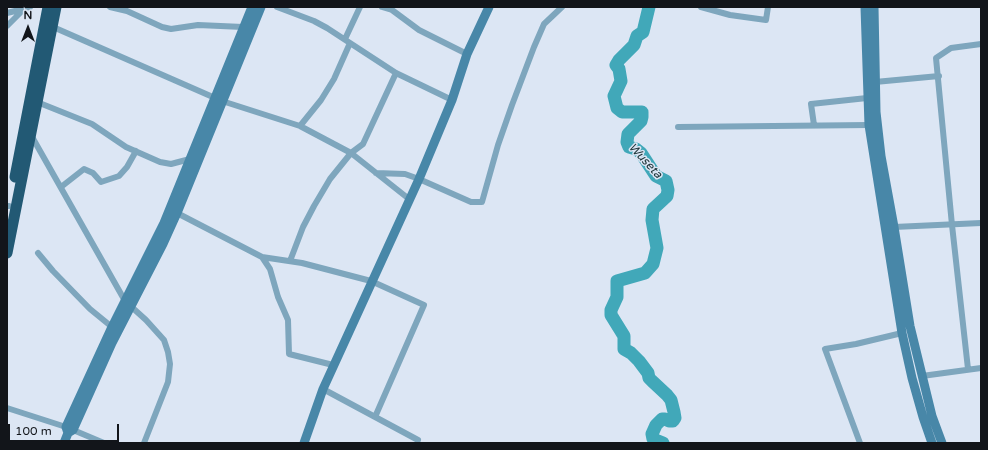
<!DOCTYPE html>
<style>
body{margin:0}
#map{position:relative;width:988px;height:450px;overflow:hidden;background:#dce6f4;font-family:"Varela Round",sans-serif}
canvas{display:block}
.frame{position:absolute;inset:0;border:8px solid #12151a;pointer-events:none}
.north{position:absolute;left:8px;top:8px;width:40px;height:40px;-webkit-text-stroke:3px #dce6f4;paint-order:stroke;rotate:0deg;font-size:11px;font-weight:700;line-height:16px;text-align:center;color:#12151a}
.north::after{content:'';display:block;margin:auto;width:14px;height:18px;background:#12151a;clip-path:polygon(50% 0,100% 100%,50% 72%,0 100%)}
.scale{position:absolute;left:8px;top:424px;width:111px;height:18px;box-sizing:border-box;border:2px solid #12151a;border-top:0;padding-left:5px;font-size:12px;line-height:14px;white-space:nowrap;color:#12151a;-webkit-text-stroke:3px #dce6f4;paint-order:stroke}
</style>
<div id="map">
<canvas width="988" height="450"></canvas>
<div class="frame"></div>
<div class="north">N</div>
<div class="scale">100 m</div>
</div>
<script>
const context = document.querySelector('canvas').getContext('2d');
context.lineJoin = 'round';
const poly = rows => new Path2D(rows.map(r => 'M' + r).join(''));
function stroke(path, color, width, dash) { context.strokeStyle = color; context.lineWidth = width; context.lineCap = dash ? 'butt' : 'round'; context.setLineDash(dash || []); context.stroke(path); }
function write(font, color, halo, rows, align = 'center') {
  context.font = font + ' "Varela Round",sans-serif'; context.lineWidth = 3; context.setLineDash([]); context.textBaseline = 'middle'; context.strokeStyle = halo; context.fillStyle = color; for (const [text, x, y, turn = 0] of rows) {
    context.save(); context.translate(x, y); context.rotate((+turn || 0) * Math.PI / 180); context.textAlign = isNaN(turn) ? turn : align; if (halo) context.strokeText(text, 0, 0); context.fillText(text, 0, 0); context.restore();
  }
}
stroke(poly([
 [649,7,643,32,637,36,634,45,619,60,616,65,619,69,621,81,614,96,617,108,622,112,642,112,642,117,641,121,628,134,627,142,629,147,636,149,641,153,656,176,666,181,668,190,667,196,653,209,652,220,657,248,653,264,645,273,617,281,617,297,611,310,611,315,624,336,624,349,631,353,639,361,648,373,649,378,652,381,667,395,671,400,674,412,675,418,673,421,669,421,665,419,662,419,656,425,652,434,653,439,663,443]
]), '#41a8b9', 13);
stroke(poly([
 [110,7,127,11,162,27,171,29,198,25,243,27],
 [277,7,314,21,327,28,396,73,452,100],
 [382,7,392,10,419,30,467,54],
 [701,7,730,15,766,20,768,7],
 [7,13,23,9],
 [7,26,25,8,30,7],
 [53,27,222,101,300,126,351,153,409,199],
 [345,39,360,7],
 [875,82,939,76],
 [37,102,92,124,126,147,160,162,171,164,190,159],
 [814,125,811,104,867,98],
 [300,126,321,100,334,79,350,43],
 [678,127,869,125],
 [31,135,125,301,146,320,164,340,168,352,170,364,168,382,144,443],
 [376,173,405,174,419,179,471,202,482,202,498,145,512,105,534,47,544,24,562,7],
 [61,187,84,169,93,173,101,182,119,176,127,167,136,151],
 [7,206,9,206],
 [177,213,262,257,270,269,278,297,288,320,289,354,333,365],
 [894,227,981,223],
 [38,253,53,271,90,309,112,327],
 [262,257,302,263,371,281,424,305,375,417],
 [290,261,303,227,314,206,330,179,351,153,363,144,396,73],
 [968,369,952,225,936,58,951,48,981,44],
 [922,376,981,368],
 [323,389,418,440],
 [7,408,66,427,104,443],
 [860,443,825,349,856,344,902,333]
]), '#7ea6bd', 6);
stroke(poly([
 [865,7,869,125,902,333,912,378,923,417,932,443],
 [874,7,876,112,881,156,894,227,910,326,932,416,942,443],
 [68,433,66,427,112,327,164,223,252,7],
 [64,443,68,433,73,430,112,343,163,244,177,213,261,7],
 [304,443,323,389,419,179,452,100,467,54,489,7]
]), '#4887a8', 9);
stroke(poly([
 [15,177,48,7],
 [7,253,56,7]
]), '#225974', 11);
write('italic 12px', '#1d3438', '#dce6f4', [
 ["Wuseta",645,161,47]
]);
</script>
